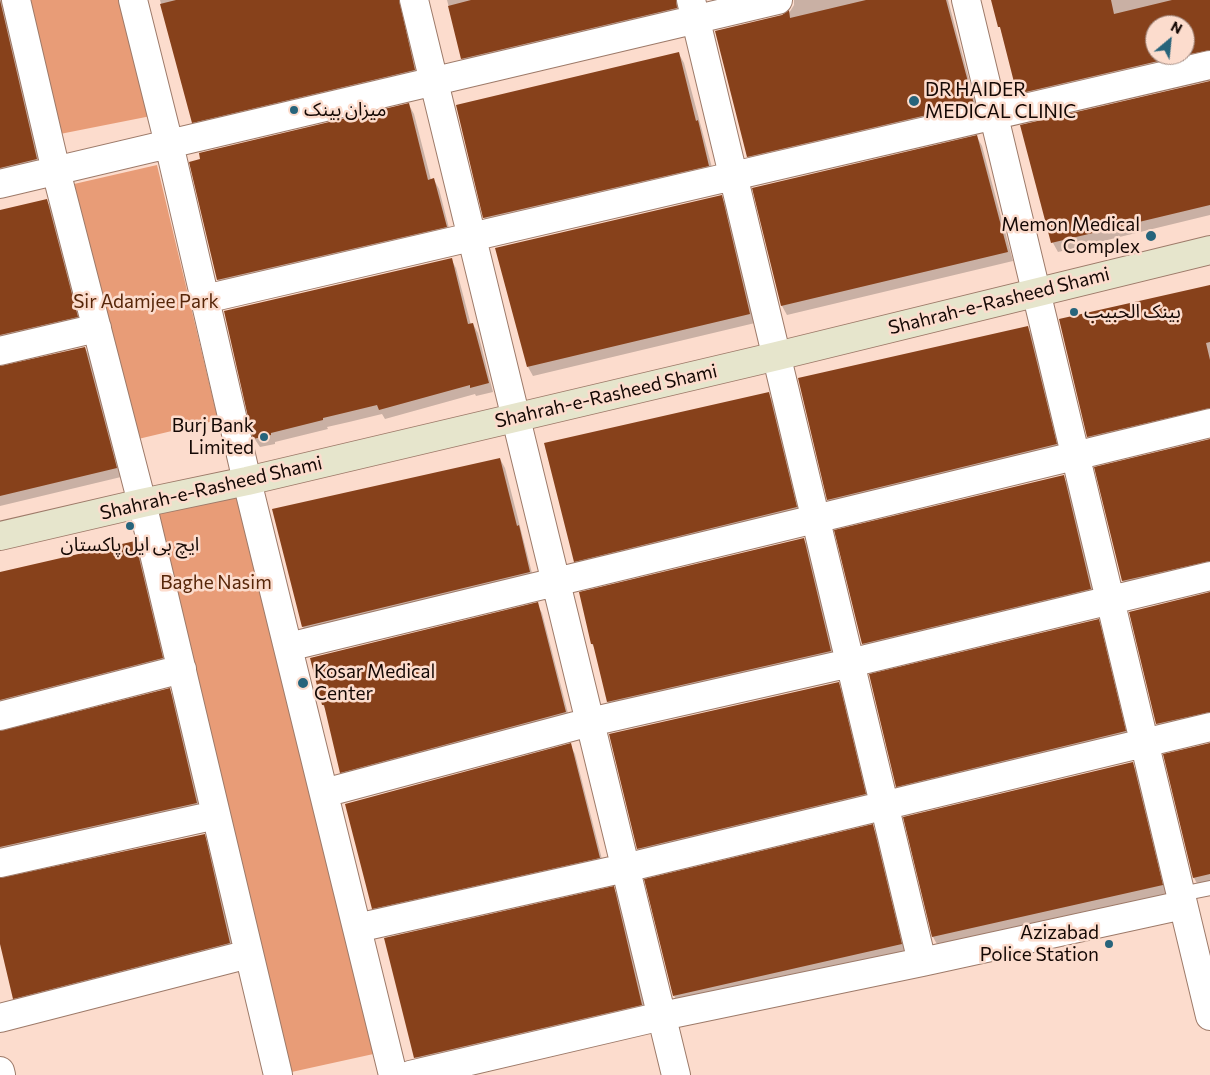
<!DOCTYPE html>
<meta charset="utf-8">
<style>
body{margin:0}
#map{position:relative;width:1210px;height:1075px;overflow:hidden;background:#fcdccd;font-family:Commissioner,sans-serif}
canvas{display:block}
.north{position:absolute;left:1145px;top:15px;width:50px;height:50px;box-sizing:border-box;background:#fcdccd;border:1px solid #9f877d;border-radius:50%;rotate:28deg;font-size:14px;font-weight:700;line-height:20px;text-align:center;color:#140804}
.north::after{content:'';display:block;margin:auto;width:18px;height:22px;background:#27647b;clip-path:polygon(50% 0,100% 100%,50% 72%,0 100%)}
</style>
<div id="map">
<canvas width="1210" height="1075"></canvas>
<div class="north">N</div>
</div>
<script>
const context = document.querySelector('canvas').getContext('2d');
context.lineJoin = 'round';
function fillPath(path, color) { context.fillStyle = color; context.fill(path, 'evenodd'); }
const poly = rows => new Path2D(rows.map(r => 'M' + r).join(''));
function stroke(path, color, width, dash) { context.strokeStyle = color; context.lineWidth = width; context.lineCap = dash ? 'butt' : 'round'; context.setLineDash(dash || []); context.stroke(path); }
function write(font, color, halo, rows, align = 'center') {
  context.font = font + ' Commissioner,"Noto Sans Arabic",sans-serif'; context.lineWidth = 5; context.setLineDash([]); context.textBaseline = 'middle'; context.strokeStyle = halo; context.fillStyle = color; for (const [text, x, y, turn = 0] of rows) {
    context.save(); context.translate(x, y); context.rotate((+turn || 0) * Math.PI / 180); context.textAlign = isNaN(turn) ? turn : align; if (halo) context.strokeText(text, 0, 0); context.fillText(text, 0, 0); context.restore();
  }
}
fillPath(poly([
 [28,0,121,0,151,116,60,134],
 [157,165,218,420,134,440,74,184],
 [242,489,378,1053,287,1073,150,510]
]), '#e89c77');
fillPath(poly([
 [0,0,9,0,41,168,0,179],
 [160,0,401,0,419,79,198,131,193,122],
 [447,0,684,0,681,17,467,67,462,58],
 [794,0,948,0,978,113,753,165,748,156,782,16,789,13,794,5],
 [993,0,1210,0,1210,59,1023,103,1018,93],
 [1155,25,1185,25,1185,55,1155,55],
 [679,54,684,63,714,175,490,227,484,218,457,106],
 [1210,82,1210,215,1058,252,1053,243,1021,126],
 [409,105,414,114,431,180,434,180,439,189,451,236,223,289,218,280],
 [977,137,982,146,1013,261,787,315,782,306,754,189],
 [721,196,726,205,755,323,533,376,528,367],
 [46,200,52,209,82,326,0,345,0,211],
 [451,259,456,268,471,325,473,324,478,333,493,392,476,396,475,394,385,419,382,414,349,422,327,427,328,429,275,442,275,444,260,447,254,438],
 [1210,286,1210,417,1093,445,1088,436],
 [1028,328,1033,337,1061,453,833,508,828,499],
 [85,348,90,357,121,477,0,506,0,367],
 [768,394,774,403,801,516,580,570,575,561],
 [1210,440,1210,570,1128,590,1123,581,1096,468],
 [500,459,505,468,534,581,309,636,303,627,274,510],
 [1063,476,1068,485,1096,598,868,653,863,644],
 [803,539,809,548,836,660,613,711,608,702,596,650,592,644],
 [134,543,140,552,167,667,0,710,0,573],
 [1210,593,1210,721,1162,732,1157,724],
 [537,604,542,613,570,721,346,781,341,772,327,711,323,705],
 [1098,620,1103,629,1130,740,902,795,897,786],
 [838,683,843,692,870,803,643,858,638,849],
 [169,690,175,699,202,812,0,857,0,732],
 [1210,744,1210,884,1199,887,1194,878,1165,755],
 [570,745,575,754,604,867,378,917,373,908],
 [1132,763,1137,772,1167,894,938,946,933,937,905,818],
 [872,826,877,835,906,953,679,1005,674,996],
 [204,835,209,844,235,952,19,1007,14,998,0,941,0,879],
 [613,888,619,897,647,1012,421,1066,416,1057]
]), '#0003');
fillPath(poly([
 [0,0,37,159,0,168],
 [176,0,399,0,415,70,192,123,160,4],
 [471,0,676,0,677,8,461,59,448,6],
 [866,0,946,0,974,104,747,157,715,31,782,15,789,10,790,18],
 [991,0,1111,0,1114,14,1172,0,1210,0,1210,50,1185,55,1185,25,1155,25,1155,55,1184,55,1017,94,1000,27,998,27],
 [679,52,696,121,698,120,709,166,483,218,456,105],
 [1210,81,1210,205,1051,243,1020,125],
 [409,103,428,180,434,178,447,227,217,280,189,162,200,159,199,153],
 [977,135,1008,252,781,306,752,188],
 [722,195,750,314,527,367,495,248],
 [47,199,78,317,0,335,0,210],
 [452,258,468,324,473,323,489,383,470,388,470,385,379,410,377,405,344,413,323,418,323,420,271,433,271,435,253,439,224,311],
 [1210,285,1210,342,1206,343,1210,360,1210,408,1087,437,1059,319],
 [1028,326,1057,444,827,500,798,378],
 [85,347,117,468,0,496,0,366],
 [769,392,797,507,574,562,544,443],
 [1210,439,1210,561,1122,581,1094,467],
 [500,458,517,526,519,525,530,572,302,627,272,509],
 [1064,475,1091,589,862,644,834,530],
 [804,538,831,651,607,702,593,644,591,644,579,592],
 [135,541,163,658,0,700,0,572],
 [1210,592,1210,712,1156,724,1129,612],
 [538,602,566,712,340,773,324,705,322,705,310,658],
 [1099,619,1126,731,896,787,869,674],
 [839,682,866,794,637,849,609,734],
 [170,688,197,803,0,847,0,731],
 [571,743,600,858,372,909,345,804],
 [1210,743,1210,874,1193,878,1163,754],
 [1133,762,1163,885,932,937,903,817],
 [873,824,902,944,673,996,644,879],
 [205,834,230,943,13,999,0,944,0,878],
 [614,886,642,1005,414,1058,384,938]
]), '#87411b');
const lane = poly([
 [1181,894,1210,888]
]);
const street = poly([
 [16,0,56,171,142,503,278,1075],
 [133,0,169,144,247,481,393,1075],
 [414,0,676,1075],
 [691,0,922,962],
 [966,0,1210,1016],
 [0,184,778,0],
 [205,299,1210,65],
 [0,351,97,328],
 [288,647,1210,423],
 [0,716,182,669],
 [324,793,590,722,850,663,1210,576],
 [0,863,216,815],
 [357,928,625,868,1210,727],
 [0,1018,249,954],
 [0,1071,1,1075],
 [410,1075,662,1016,922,962,1183,905]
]);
const secondary = poly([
 [0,536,142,503,247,481,777,356,1210,250]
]);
stroke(lane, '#9d7a69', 16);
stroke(street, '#9d7a69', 30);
stroke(secondary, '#9d7a69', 30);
stroke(lane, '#fff', 14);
stroke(street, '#fff', 28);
stroke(secondary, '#e6e5cc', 28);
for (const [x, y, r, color] of [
 [914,101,6,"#27647b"],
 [294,110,5,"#27647b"],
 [1151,236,6,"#27647b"],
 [1074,312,5,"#27647b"],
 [264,437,5,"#27647b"],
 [130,526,5,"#27647b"],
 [303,683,6,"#27647b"],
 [1109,944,5,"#27647b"]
]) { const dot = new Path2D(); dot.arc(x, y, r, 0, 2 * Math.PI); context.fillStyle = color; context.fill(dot); stroke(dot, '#fcdccd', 2); }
write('19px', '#140804', '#fcdccd', [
 ["DR HAIDER",925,90],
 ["MEDICAL CLINIC",925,112],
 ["میزان بینک",304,110],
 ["Memon Medical",1140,225,"right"],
 ["Complex",1140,247,"right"],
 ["بينک الحبيب",1084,312],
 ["Burj Bank",254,426,"right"],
 ["Limited",254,448,"right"],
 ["ایچ بی ایل پاکستان",130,545,"center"],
 ["Kosar Medical",314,672],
 ["Center",314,694],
 ["Azizabad",1099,933,"right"],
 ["Police Station",1099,955,"right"]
], 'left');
write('19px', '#140804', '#fcdccd', [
 ["Shahrah-e-Rasheed Shami",999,301,-14],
 ["Shahrah-e-Rasheed Shami",606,396,-13],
 ["Shahrah-e-Rasheed Shami",211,488,-13]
]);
write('19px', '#572609', '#fcdccd', [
 ["Sir Adamjee Park",146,302],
 ["Baghe Nasim",216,583]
]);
</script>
